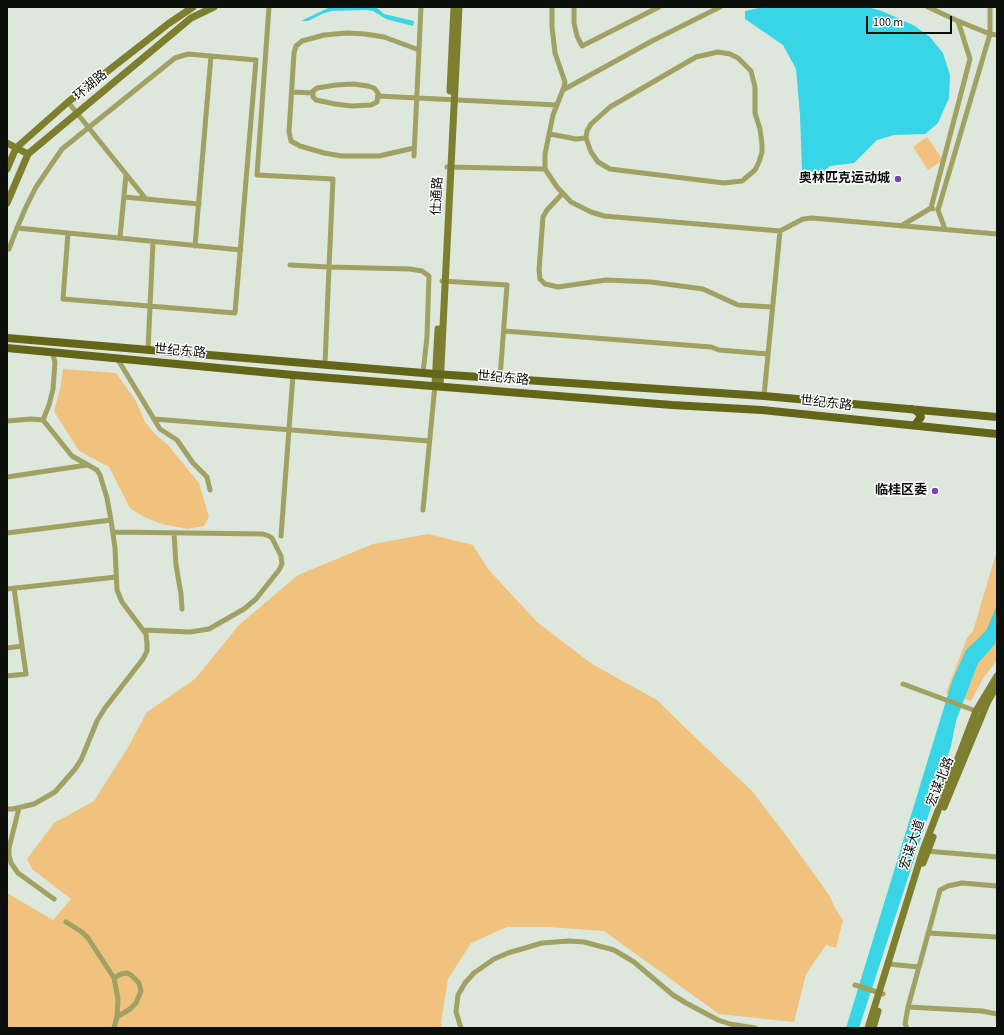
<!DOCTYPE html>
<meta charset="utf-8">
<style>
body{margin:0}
#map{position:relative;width:1004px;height:1035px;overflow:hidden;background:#dde7dc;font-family:"Source Sans 3",sans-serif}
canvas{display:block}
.frame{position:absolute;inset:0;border:8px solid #0b0e0b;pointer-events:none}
.scale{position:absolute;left:866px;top:16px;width:86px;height:18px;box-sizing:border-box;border:2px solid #0b0e0b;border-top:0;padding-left:5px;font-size:12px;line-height:14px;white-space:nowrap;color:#0b0e0b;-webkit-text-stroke:3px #fff;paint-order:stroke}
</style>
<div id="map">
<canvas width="1004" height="1035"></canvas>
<div class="frame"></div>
<div class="scale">100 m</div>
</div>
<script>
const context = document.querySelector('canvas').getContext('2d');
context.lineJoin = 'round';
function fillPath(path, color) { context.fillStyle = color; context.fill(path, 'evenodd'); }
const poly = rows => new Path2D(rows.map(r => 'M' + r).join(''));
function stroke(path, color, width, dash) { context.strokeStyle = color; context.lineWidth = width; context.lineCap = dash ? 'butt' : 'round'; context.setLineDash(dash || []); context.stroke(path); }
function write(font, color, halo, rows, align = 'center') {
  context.font = font + ' "Source Sans 3","Noto Sans SC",sans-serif'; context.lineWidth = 3; context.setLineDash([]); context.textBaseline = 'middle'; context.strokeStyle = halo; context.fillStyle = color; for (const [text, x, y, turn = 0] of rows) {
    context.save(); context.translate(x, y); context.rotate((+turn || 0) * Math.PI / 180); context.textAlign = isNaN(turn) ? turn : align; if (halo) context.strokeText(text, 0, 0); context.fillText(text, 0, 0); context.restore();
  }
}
fillPath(poly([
 [927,137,943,160,928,170,913,147],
 [63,369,116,373,136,401,145,422,156,435,168,445,199,483,209,517,204,526,188,529,162,524,144,517,130,508,109,467,79,451,54,411,61,385],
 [428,534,473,545,488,569,537,622,592,664,657,700,699,741,752,791,791,842,829,895,835,908,843,920,836,948,826,945,806,974,794,1022,719,1014,604,931,548,927,507,927,471,943,448,979,441,1023,442,1028,7,1028,7,893,53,920,71,899,32,869,27,859,54,823,94,801,127,749,147,712,195,679,239,625,298,575,373,544],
 [997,550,997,660,984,677,971,701,946,693,967,638,973,631]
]), '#f0c27e');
fillPath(poly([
 [330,7,376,7,384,14,414,21,413,26,386,19,373,11,366,10,331,11,322,14,308,21,301,21],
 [763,7,867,7,882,11,915,26,930,37,943,53,950,75,949,98,938,123,925,134,894,135,877,140,854,163,830,166,823,172,812,176,802,170,800,115,796,69,783,45,745,19,745,11],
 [997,605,997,642,978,663,956,721,951,746,859,1028,846,1028,952,681,966,650,986,631]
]), '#37d5e6');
stroke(poly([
 [269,7,257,175,333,179,329,267,410,269,422,271,429,276,427,337,423,373],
 [574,7,574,23,577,36,582,46,659,7],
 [928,7,958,21,990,34,938,210,945,229],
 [990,7,990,34,997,35],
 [353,84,368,86,374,88,378,93,377,102,371,105,352,106,335,104,316,100,313,97,313,91,317,88,336,85,353,84],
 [563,90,652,41,720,7],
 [292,92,313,93],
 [378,96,557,105],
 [68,102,146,199],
 [550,134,576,139,586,138,591,152,598,162,610,169,724,183,742,181,755,170,759,162,762,152,762,144,760,129,755,113,755,87,751,71,738,58,730,54,718,52,696,57,610,107,591,124,587,131,586,138],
 [414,148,379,156,342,156,324,153,300,146,291,141,289,132,294,53,296,46,302,41,324,35,347,33,365,34,384,37,419,50],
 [414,156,421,7],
 [447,167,545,169,557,187,571,202,591,212,604,216,780,231,803,219,812,218,997,234],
 [545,169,545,154,553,115,564,87,565,82,555,53,552,27,552,7],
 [562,194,547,210,543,217,539,270,540,279,545,284,558,287,606,280,651,282,703,289,738,305,772,307],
 [124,197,199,204],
 [931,208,970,59,958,21],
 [901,226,931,208,933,209],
 [68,233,241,250],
 [120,237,126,175],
 [195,246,211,56],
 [9,249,17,228,26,207,36,187,62,149,175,58,188,54,256,60,235,313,63,299,68,233,17,228],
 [290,265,329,267,325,364],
 [442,281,507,285,500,378],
 [504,331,711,347,719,350,768,354],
 [148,350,153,242],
 [117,358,160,429,177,440,193,463,207,477,210,490],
 [764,396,780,231],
 [154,419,429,441],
 [43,420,49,405,53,389,55,362,52,352],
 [7,421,31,419,43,420,72,456,97,470,100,475,107,498,111,520,115,548,117,590,122,602,146,634,147,644,147,651,143,659,105,708,97,721,81,760,75,769,62,784,55,792,34,804,13,809,7,809],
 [7,477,87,465],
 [423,510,435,385],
 [113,532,263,534,269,536,272,538,281,556,282,564,279,570,256,599,244,609,209,629,190,632,143,630],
 [7,533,111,520],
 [174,533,176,565,181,594,182,609],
 [281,536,293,375],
 [7,589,116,577],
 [7,648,22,646],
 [7,676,26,674,14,588],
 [903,684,976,711],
 [19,808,9,848,9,855,11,863,18,873,54,899],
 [926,851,997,857],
 [66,922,82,932,88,938,114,978,118,999,117,1017,114,1028],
 [928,933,997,937],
 [888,964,919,967],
 [114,978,121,974,127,973,131,975,139,983,141,991,136,1003,130,1009,117,1017],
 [855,985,883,994],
 [908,1007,982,1011,997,1014],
 [461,1028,456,1012,458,995,465,983,474,973,494,959,508,953,542,943,569,941,584,942,614,950,634,962,673,995,686,1003,718,1020,730,1024,755,1028],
 [907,1028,905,1024,908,1007,940,890,948,886,962,883,997,886]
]), '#a0a162', 5);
stroke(poly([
 [450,91,454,7],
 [7,143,28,154],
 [7,169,16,148,68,102,168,24,193,7],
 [7,203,28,154,191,18,214,7],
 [435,385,438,329],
 [440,386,459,7],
 [944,807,988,701,997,686],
 [923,863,933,837],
 [868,1028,923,850,976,711,997,676],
 [873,1028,878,1011]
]), '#7e7e2f', 7);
stroke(poly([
 [7,338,435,374,764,396,997,417],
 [7,348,293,375,672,405,762,410,997,434],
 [912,409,918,412,921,417,915,425]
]), '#656519', 8);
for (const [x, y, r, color] of [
 [898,179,4,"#7c41b7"],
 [935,491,4,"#7c41b7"]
]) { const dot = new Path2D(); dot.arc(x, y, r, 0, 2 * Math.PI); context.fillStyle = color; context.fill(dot); stroke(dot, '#fff', 1.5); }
write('13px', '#0b0e0b', '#fff', [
 ["环湖路",91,86,-40],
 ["仕通路",438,196,-87],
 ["世纪东路",180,352,5],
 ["世纪东路",503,379,5],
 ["世纪东路",826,404,6],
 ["宏谋北路",941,782,-68],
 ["宏谋大道",913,845,-71]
]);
write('bold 13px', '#0b0e0b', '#fff', [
 ["奥林匹克运动城",890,179],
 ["临桂区委",927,491]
], 'right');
</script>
